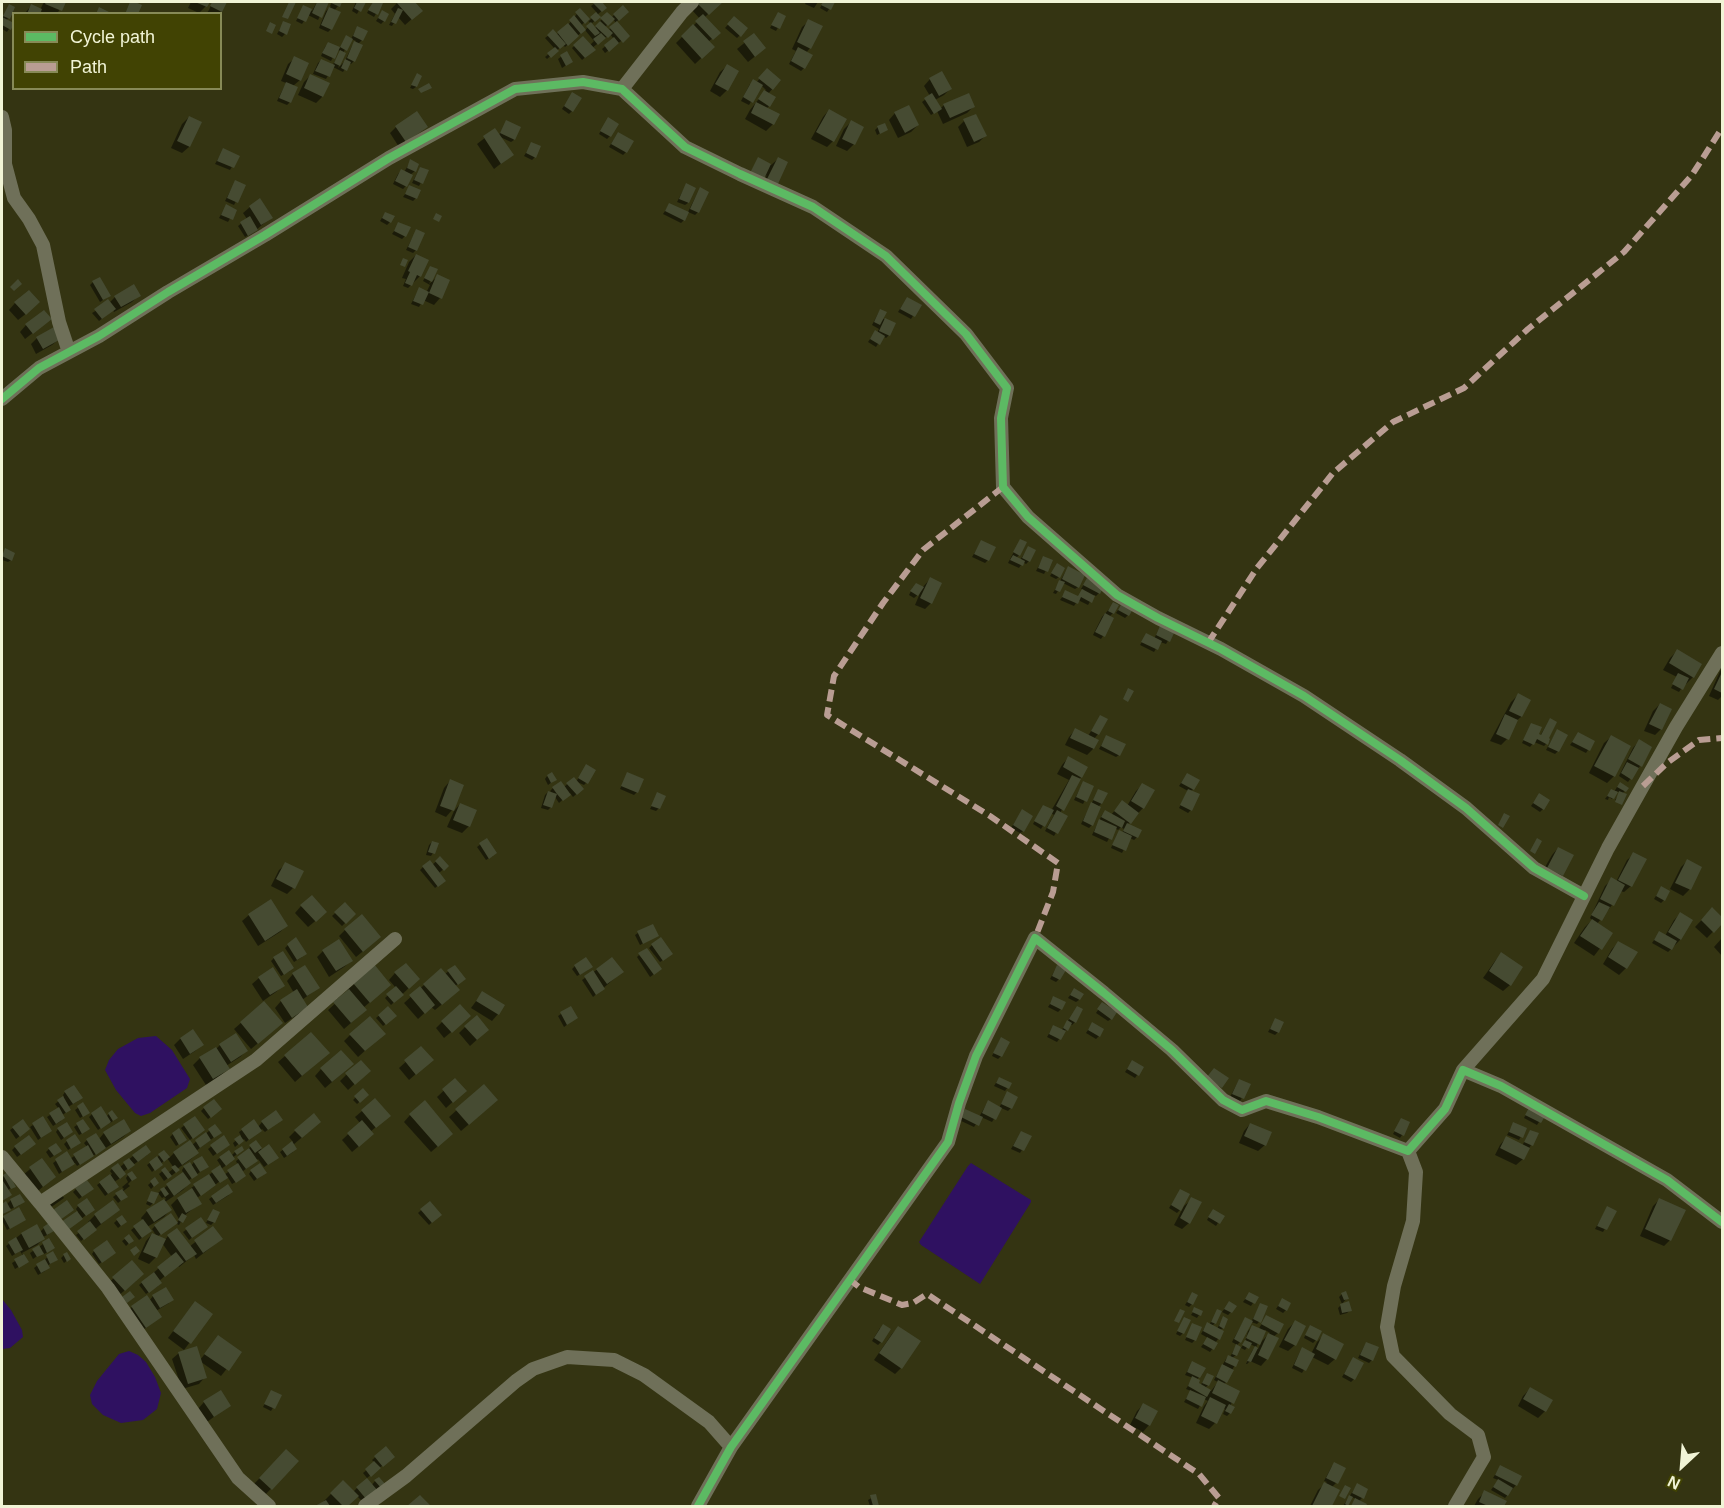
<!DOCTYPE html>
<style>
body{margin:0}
#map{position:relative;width:1724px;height:1508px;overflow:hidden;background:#343412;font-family:Helvetica,sans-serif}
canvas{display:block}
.frame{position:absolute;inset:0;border:3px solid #f1f4d6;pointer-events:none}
.legend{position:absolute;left:12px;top:12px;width:210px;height:78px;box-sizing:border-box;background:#414303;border:2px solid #878a57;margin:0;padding:8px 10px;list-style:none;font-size:18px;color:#f1f4d6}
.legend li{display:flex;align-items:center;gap:12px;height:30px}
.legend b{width:30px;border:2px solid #878a57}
.north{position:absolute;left:1652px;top:1436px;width:60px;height:60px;-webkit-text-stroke:4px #414303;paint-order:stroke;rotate:206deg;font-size:16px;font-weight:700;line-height:24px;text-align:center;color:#f1f4d6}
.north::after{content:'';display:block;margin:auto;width:21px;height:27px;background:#f1f4d6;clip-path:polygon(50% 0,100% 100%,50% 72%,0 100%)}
</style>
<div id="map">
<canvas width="1724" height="1508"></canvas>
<div class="frame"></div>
<ul class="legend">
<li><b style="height:8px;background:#5cba63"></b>Cycle path</li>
<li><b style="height:8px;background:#b99d93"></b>Path</li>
</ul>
<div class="north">N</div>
</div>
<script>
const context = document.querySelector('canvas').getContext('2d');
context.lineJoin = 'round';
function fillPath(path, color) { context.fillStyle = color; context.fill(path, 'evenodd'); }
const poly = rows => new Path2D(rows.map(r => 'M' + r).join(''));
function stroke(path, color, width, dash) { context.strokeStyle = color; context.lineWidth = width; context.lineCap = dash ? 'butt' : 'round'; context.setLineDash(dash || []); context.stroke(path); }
fillPath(poly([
 [156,1036,172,1050,190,1079,187,1088,150,1113,141,1116,135,1113,116,1090,105,1070,109,1060,118,1049,138,1038],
 [971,1163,1031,1200,1031,1202,980,1284,921,1245,919,1242,968,1166],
 [2,1299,11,1310,22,1330,23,1337,10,1348,2,1349],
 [129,1351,138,1355,146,1362,155,1377,161,1393,157,1409,143,1420,121,1423,103,1415,92,1404,90,1395,97,1381,119,1354]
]), '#2f1161');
fillPath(poly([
 [44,2,64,2,57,14,46,14,40,11,39,14,24,14,31,6,40,10],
 [191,2,208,2,206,6,199,13,188,8],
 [212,2,225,2,219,14,206,14,209,10],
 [317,2,327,2,318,20,308,15,302,24,296,21,304,7,312,11],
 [332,2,341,2,334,11,331,29,328,32,319,28,326,11,331,6,330,6],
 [356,2,364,2,357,14,352,11],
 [373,2,382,4,374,17,367,13],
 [398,2,413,2,421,11,405,25,398,17,392,26,389,25,395,14,391,9],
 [597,2,600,2,605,8,597,15,599,17,591,24,587,19,581,26,584,30,565,47,563,45,547,59,545,57,555,49,545,38,553,32,556,35,568,25,580,10,589,21,597,13,591,6],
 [700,2,720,2,705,17,719,33,708,42,713,47,695,64,676,43,700,19,692,10],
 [806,2,818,2,814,8,805,4],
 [823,2,834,2,827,12,820,8],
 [9,6,8,18,6,21,9,29,7,32,2,29,2,19],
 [622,7,627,12,616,22,628,36,605,53,602,49,614,39,610,34,592,48,594,50,582,60,572,48,583,38,590,45,594,41,585,30,591,25,594,29,600,23,599,22,607,14,611,18],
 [613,19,616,23,608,31,605,27],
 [382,12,384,21,381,24,376,21],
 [778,14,784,17,776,31,770,28],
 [734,18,746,29,737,38,725,28],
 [809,21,810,48,806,53,804,68,801,71,789,64,796,51,792,49,802,27],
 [284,22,285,34,282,37,277,34],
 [357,28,362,40,357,45,354,61,351,64,349,63,343,72,333,67,326,79,313,74,312,77,328,84,322,97,316,103,298,95,304,82,310,76,312,76,318,63,321,60,332,66,341,51,337,50,331,61,321,56,325,47,328,44,339,49,344,40,346,37,351,39],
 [351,39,356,41,352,46,345,61,338,68,344,54,343,53],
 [754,35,758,54,748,62,737,49],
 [566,53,568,64,562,68,558,59],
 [295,58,300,80,293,86,290,102,287,105,277,101,286,83,281,81,288,64],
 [727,66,727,90,720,97,710,91,720,72],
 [767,70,779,81,768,94,769,106,766,109,773,124,766,131,745,119,750,110,766,90,761,85,749,105,741,101,750,84,756,83],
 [417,75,416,87,413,89,410,88],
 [930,79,950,89,944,95,935,100,940,109,944,105,973,107,967,113,943,124,937,111,931,115,922,102,930,96,924,86],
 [570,97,572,111,569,114,562,109],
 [829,110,833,141,827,147,811,139,823,117],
 [895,113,918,125,911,132,898,138,889,120],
 [189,117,200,123,189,147,182,153,171,148,182,124],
 [964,121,985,136,979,142,967,147,958,127],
 [506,122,514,140,511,142,500,137,512,155,494,169,477,144,495,130,499,135],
 [606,122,610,136,607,139,599,134],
 [851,122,862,128,854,144,847,151,836,146,844,129],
 [426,126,399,147,390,133,396,127],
 [878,127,886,130,877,135,875,130],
 [618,133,626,152,623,155,609,147],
 [532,143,535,157,532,160,524,156],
 [223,150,238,156,230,170,215,164],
 [758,159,771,165,778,159,786,163,761,187,767,175,760,181,749,176],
 [411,161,415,171,410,175,406,186,403,189,393,184,398,174,401,171,404,172],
 [420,168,427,171,419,186,412,183],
 [235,182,244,186,234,205,225,201],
 [686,185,688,203,685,205,677,202],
 [410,187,416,198,413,201,403,197],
 [698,192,698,212,695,215,688,212],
 [669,205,684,220,681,223,663,214],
 [226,206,235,210,228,222,219,218],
 [250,207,271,217,254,232,245,237,238,226,247,219,243,213],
 [385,213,390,222,387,225,380,221],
 [399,224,405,236,402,239,392,234],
 [416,231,416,250,413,253,406,250],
 [416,255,420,276,408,288,403,286,406,279,402,278,409,262],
 [430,268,436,270,429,284,438,276,448,281,440,298,434,305,423,300,419,307,411,304,419,289,426,293,430,285,423,281],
 [93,282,106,298,100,302,90,285],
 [139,295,132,302,114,312,113,310,99,321,92,313,109,303,115,297],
 [907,298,920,305,911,319,898,312],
 [15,303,32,309,18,320,9,310],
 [880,310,882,318,894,324,889,335,886,338,883,336,876,347,868,342,873,335,877,333,879,329,872,325],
 [26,325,43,325,25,339,20,332],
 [37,338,59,339,52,345,36,354,31,344],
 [1020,540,1019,555,1016,558,1020,560,1029,547,1029,561,1026,564,1023,562,1019,568,1008,563],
 [981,542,988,560,985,563,972,557],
 [6,550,11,560,8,562,2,560,3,553],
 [1043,558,1051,561,1044,574,1036,571],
 [1057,565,1059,577,1056,579,1050,576],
 [1066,571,1078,587,1075,589,1063,583,1056,594,1053,593],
 [930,579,931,603,925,609,915,605,920,593,914,598,909,595,913,587,922,588],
 [1087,579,1099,593,1096,596,1094,595,1088,605,1078,600,1074,606,1060,600,1066,592,1078,598,1084,590,1081,589],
 [1111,607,1113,613,1109,617,1103,636,1101,639,1093,635,1102,617],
 [1120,607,1128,615,1125,618,1116,613],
 [1158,631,1172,634,1166,644,1160,642,1154,652,1140,645,1146,635,1154,639],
 [1677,651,1693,677,1686,684,1685,683,1679,692,1671,688,1677,677,1663,670,1670,658],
 [1722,667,1722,696,1718,700,1709,696],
 [1518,695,1528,701,1521,717,1515,722,1507,739,1501,745,1490,741,1511,702],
 [1660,704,1661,729,1655,735,1644,731,1653,711],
 [1100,717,1098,734,1094,739,1093,749,1087,755,1065,745,1069,737,1075,730,1088,736],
 [1550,719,1547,739,1550,740,1544,746,1534,742,1530,747,1522,743,1532,724,1537,735,1540,736],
 [1555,734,1558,751,1555,754,1546,750],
 [1578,734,1588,750,1586,753,1570,745],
 [1106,737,1119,755,1116,757,1099,749],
 [1611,737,1614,776,1607,783,1589,773,1604,743],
 [1639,741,1640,766,1628,782,1619,776,1633,748],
 [1068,758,1081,777,1060,813,1066,816,1054,836,1045,831,1054,815,1051,813,1041,829,1033,824,1043,807,1051,811,1069,780,1057,774,1062,765],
 [584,769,586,783,584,785,577,782,582,789,573,797,570,793,559,803,555,797,551,807,548,810,541,808,545,795,548,792,553,794,550,791,553,788,564,787,573,779,576,782],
 [627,774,637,792,634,795,620,789],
 [547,776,552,782,548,785,545,779],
 [1185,777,1193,789,1190,792,1191,810,1188,813,1179,808,1188,791,1179,786],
 [450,781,452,810,446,817,435,812,444,788],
 [1083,783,1092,787,1083,804,1074,800],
 [1142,785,1143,808,1127,825,1137,837,1134,840,1130,838,1122,853,1111,848,1117,835,1119,832,1122,833,1124,829,1121,827,1118,830,1115,828,1107,842,1092,835,1102,815,1105,812,1111,815,1116,809,1127,806,1136,791],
 [1617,787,1627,788,1622,794,1621,803,1615,800,1620,793,1616,791,1612,799,1609,797,1608,800,1605,799,1611,791,1614,792],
 [1098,791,1101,804,1098,807,1092,825,1089,828,1081,824],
 [658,794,659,808,656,811,650,809],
 [1539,795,1543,809,1540,812,1531,806],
 [460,804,469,826,462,833,447,827,454,811],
 [1022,811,1023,831,1020,833,1011,828],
 [486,840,493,856,486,860,477,847],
 [432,842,433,853,431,856,426,855,429,845],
 [1558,848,1562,875,1555,882,1541,874,1552,855],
 [1634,854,1631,886,1624,892,1620,891,1612,905,1597,924,1611,934,1594,956,1574,943,1585,927,1592,920,1590,918,1605,886,1612,879,1616,882,1627,860],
 [440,858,447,866,439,873,441,883,435,888,420,870,423,867,432,865],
 [1687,861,1700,867,1689,890,1683,896,1670,889,1681,867],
 [286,864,293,888,287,894,271,886,279,870],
 [1661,888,1664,900,1661,903,1654,899],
 [345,904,354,914,342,926,332,916],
 [301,906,319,918,308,927,295,913],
 [1712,909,1722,919,1722,922,1707,938,1695,927],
 [1680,914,1691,921,1680,940,1668,952,1652,943,1659,933,1665,936,1674,920],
 [249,915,286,926,280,932,258,946,242,921],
 [345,930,373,943,356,957,339,936],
 [638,933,657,936,640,945,635,935],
 [1722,938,1722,956,1714,947],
 [1619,942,1626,968,1619,975,1603,964,1612,949],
 [288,945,302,957,294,962,285,948],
 [652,945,668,957,660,962,649,948],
 [323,951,351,961,344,967,329,977,317,957],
 [1501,954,1510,985,1503,991,1483,978,1495,961],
 [639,955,657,972,650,977,637,957],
 [274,958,290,971,281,976,271,961],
 [612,959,622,972,593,997,582,980],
 [575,966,588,970,577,976,572,969],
 [454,967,461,982,455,986,452,996,435,1010,431,1007,418,1019,404,1003,424,985,445,974],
 [1055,970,1059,979,1056,982,1050,979],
 [395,973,412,985,391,1005,385,998,396,988,389,980],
 [293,974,318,988,302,1000,306,1007,300,1013,285,1023,275,1008,281,1001,294,993,287,981],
 [259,978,283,985,276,992,263,1001,252,984],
 [354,984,383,991,363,1008,359,1016,344,1029,328,1010,348,992,347,990],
 [1074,990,1079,1000,1076,1002,1068,998],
 [482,993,498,1014,492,1021,471,1008],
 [1054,998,1061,1009,1058,1012,1048,1007],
 [264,1003,275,1029,251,1049,234,1029],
 [1100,1007,1111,1019,1108,1021,1096,1013],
 [388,1008,395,1016,383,1026,376,1018],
 [570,1008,576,1018,564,1027,558,1016],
 [1077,1008,1075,1022,1072,1025,1070,1024,1057,1042,1047,1037,1053,1027,1061,1031],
 [1275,1020,1278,1032,1275,1035,1268,1032],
 [442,1022,462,1023,444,1038,436,1028],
 [1092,1024,1099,1036,1096,1039,1086,1033],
 [465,1027,481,1036,470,1046,459,1033],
 [193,1031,202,1045,195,1051,183,1059,174,1045,180,1039],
 [311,1034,321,1059,295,1082,278,1062],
 [350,1035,377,1040,358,1057,344,1041],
 [999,1042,1001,1056,998,1059,992,1056],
 [220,1045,246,1051,240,1057,226,1066,228,1068,222,1075,206,1085,193,1065,200,1058,216,1049],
 [421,1048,425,1066,409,1080,399,1068],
 [1130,1065,1142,1068,1135,1078,1125,1072],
 [321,1069,345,1071,325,1088,315,1076],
 [346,1075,362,1077,348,1090,340,1081],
 [999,1078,1010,1084,1005,1091,994,1086],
 [455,1080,458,1097,446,1108,437,1097],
 [1239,1080,1249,1085,1240,1101,1230,1097],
 [484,1086,489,1107,461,1131,449,1117],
 [363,1090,367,1095,357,1104,353,1100],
 [65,1092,78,1101,68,1107,67,1112,62,1115,61,1121,53,1126,47,1117,59,1109,55,1104,64,1097,63,1095],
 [1007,1093,1011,1108,1008,1111,1001,1108,992,1122,981,1117,974,1127,959,1120,963,1113,979,1117,986,1105,999,1108],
 [375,1100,382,1122,370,1132,365,1141,352,1152,342,1140,360,1123,355,1117],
 [83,1104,85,1115,80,1118,75,1110],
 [204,1108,217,1112,208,1119,201,1111],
 [1529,1109,1545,1113,1537,1125,1524,1118],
 [92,1114,106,1117,109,1114,113,1121,110,1123,109,1122,98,1130,89,1117],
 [410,1115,445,1140,431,1152,404,1122],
 [194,1118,200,1132,190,1140,181,1128],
 [1401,1120,1402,1135,1400,1138,1393,1134],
 [83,1121,85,1132,79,1135,74,1127],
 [262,1122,278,1122,265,1132,262,1129,246,1142,244,1139,235,1147,233,1143,241,1136,239,1132,242,1130,258,1127],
 [1514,1123,1525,1129,1519,1140,1507,1135],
 [1250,1124,1265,1145,1258,1151,1239,1143,1244,1131],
 [33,1125,48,1133,38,1140,30,1127],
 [215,1126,217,1135,196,1151,197,1153,191,1159,177,1169,178,1170,175,1173,164,1181,159,1174,165,1169,168,1173,174,1168,167,1158,152,1172,147,1165,164,1152,169,1158,174,1153,192,1145],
 [13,1128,25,1132,16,1139,10,1130],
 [313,1128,293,1145,293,1152,284,1158,280,1152,293,1142,289,1137,295,1131],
 [58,1129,68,1135,61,1140,56,1132],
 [129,1131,123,1137,77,1166,75,1163,59,1174,53,1163,67,1153,70,1159,87,1147,84,1143,87,1140,99,1139,104,1133],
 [1530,1131,1531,1145,1523,1159,1516,1165,1495,1155,1500,1145,1506,1138,1522,1146],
 [1021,1132,1030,1137,1020,1153,1011,1149],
 [173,1134,182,1142,176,1146,170,1137],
 [223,1137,226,1147,213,1156,208,1149],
 [67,1141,76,1145,68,1150,64,1144],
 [256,1142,262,1150,274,1160,264,1167,258,1159,242,1172,241,1179,232,1184,227,1176,197,1198,200,1203,184,1216,179,1225,175,1223,157,1237,152,1229,147,1234,139,1240,131,1230,143,1221,141,1218,147,1211,166,1199,164,1197,162,1198,158,1193,183,1173,182,1170,184,1167,191,1166,194,1162,204,1169,188,1181,189,1183,183,1190,165,1202,170,1210,164,1217,147,1227,150,1231,155,1226,171,1215,177,1223,179,1219,171,1205,177,1199,192,1189,191,1188,194,1186,221,1166,217,1160,220,1158,231,1156,235,1152,240,1152,232,1158,231,1162,221,1169,224,1175,238,1165,236,1161,249,1151,248,1149],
 [15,1147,31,1147,17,1157,12,1150],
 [49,1149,57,1154,50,1158,46,1152],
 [147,1155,123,1172,122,1177,114,1182,115,1189,105,1196,97,1185,112,1174,110,1171,112,1169,120,1167,133,1156],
 [41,1160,54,1177,38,1191,23,1175],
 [251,1171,262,1175,254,1181,249,1174],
 [128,1175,132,1180,128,1184,130,1186,122,1192,123,1199,118,1203,113,1197,124,1189,122,1187,128,1182,126,1178],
 [4,1176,14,1186,7,1191,10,1195,2,1201,2,1183,3,1182,2,1179],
 [155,1179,157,1183,151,1189,148,1185],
 [76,1189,89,1191,79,1199,73,1192],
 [1180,1191,1181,1209,1177,1213,1169,1208],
 [152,1192,153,1203,150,1206,146,1204],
 [62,1195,64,1198,50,1208,48,1205],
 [229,1195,213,1205,209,1199,212,1197],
 [1192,1199,1189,1223,1182,1229,1174,1225,1184,1206],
 [11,1200,20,1205,11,1209,11,1208,2,1215,2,1205,6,1203,6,1205],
 [1659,1200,1670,1240,1664,1246,1640,1236,1653,1206],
 [113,1202,118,1210,81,1241,76,1235,90,1224,88,1222,95,1215],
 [429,1203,440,1215,429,1225,418,1213],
 [78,1206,90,1212,81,1219,62,1223,78,1212,76,1209],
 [1607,1208,1615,1212,1603,1232,1595,1229],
 [213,1210,214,1222,211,1225,206,1223],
 [1211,1213,1218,1223,1216,1226,1207,1220],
 [4,1217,24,1220,7,1230,2,1220],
 [201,1219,203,1229,189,1240,183,1232],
 [117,1220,123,1224,118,1228,114,1223],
 [36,1226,40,1232,44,1228,49,1234,43,1237,43,1239,37,1245,22,1253,27,1262,15,1269,12,1263,23,1256,20,1251,12,1256,6,1246,21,1234],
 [213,1228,221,1239,214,1245,196,1259,194,1255,179,1267,178,1265,159,1281,158,1286,146,1294,139,1285,172,1257,162,1243,156,1257,149,1264,138,1259,146,1241,152,1234,165,1240,168,1236,189,1247],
 [125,1239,129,1243,126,1246,122,1241],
 [49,1240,50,1251,44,1254,43,1252,33,1259,30,1253],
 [94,1251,111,1256,99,1264,92,1254],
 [53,1253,56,1260,47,1266,45,1271,38,1275,34,1268],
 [64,1255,69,1259,64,1263,61,1258],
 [114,1278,136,1281,118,1296,107,1284],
 [1192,1294,1192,1304,1189,1307,1185,1305],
 [1249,1294,1257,1297,1251,1306,1243,1302],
 [1342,1294,1347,1298,1342,1304,1339,1297],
 [153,1296,169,1303,156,1311,160,1317,139,1333,126,1313,132,1307,149,1301],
 [1282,1300,1286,1310,1283,1313,1276,1309],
 [195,1302,211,1314,184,1350,168,1338],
 [1229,1303,1231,1312,1228,1315,1222,1312],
 [1261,1305,1259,1322,1257,1324,1251,1322],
 [1341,1305,1350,1310,1347,1313,1340,1315,1338,1308],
 [1195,1309,1199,1315,1197,1318,1191,1315],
 [1218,1310,1215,1323,1212,1326,1217,1329,1223,1318,1223,1328,1220,1330,1218,1339,1215,1343,1216,1344,1210,1352,1201,1347,1208,1338,1201,1334,1205,1327,1208,1324,1209,1325],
 [1184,1319,1183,1333,1180,1336,1176,1334],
 [1264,1320,1278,1333,1273,1337,1267,1359,1261,1366,1250,1361,1247,1364,1246,1364,1252,1351,1255,1348,1258,1349,1262,1341,1270,1333,1265,1330,1256,1347,1250,1344,1245,1350,1241,1348,1245,1342,1248,1331,1252,1327,1258,1330],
 [1243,1322,1240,1342,1237,1345,1232,1342],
 [1295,1322,1295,1345,1288,1351,1279,1347,1288,1329],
 [1193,1325,1195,1340,1192,1343,1185,1340],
 [880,1328,881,1342,878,1345,872,1341],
 [898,1328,901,1368,895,1374,874,1360,892,1334],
 [1308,1330,1316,1340,1313,1343,1304,1338],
 [1324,1335,1335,1359,1328,1365,1312,1357,1302,1373,1292,1368,1300,1352,1302,1349,1311,1354,1317,1342],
 [218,1337,240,1352,221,1376,201,1362,205,1377,199,1384,182,1389,172,1359,179,1353,200,1360],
 [1366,1343,1372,1360,1369,1363,1358,1358],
 [1236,1346,1236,1355,1232,1358,1237,1361,1224,1385,1238,1391,1230,1406,1230,1413,1227,1416,1223,1414,1225,1409,1223,1408,1215,1423,1209,1429,1196,1423,1204,1406,1208,1401,1204,1399,1198,1409,1184,1402,1191,1391,1186,1389,1193,1378,1185,1375,1192,1363,1199,1377,1197,1380,1200,1386,1207,1375,1208,1385,1205,1388,1211,1391,1218,1382,1214,1380,1220,1369,1226,1359,1228,1357,1230,1357],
 [1353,1359,1354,1379,1351,1382,1342,1377],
 [1530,1389,1551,1401,1545,1411,1538,1418,1518,1406,1523,1396],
 [271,1392,280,1396,271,1411,263,1407],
 [204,1402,230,1405,207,1422,198,1409],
 [1143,1405,1149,1425,1143,1432,1130,1425,1137,1411],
 [386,1448,393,1457,367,1478,363,1473,375,1463,372,1460],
 [286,1451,297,1461,265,1495,253,1485],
 [1332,1466,1336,1483,1332,1487,1338,1490,1330,1506,1310,1506,1318,1490,1327,1482,1324,1481],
 [1498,1470,1520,1477,1516,1485,1505,1498,1491,1490,1498,1480,1493,1478],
 [375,1481,384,1485,363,1502,357,1496,346,1506,330,1506,328,1504,328,1506,319,1506,326,1502,324,1501,343,1482,353,1492,357,1488,371,1486],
 [1357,1485,1362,1498,1359,1501,1365,1504,1364,1506,1351,1506,1356,1499,1352,1497,1347,1505,1343,1506],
 [1485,1492,1505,1502,1502,1506,1474,1506,1478,1499],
 [875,1496,878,1506,870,1506,868,1500]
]), '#0007');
fillPath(poly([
 [46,2,66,2,62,11,45,4],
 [130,2,135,2,142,5,138,14,125,14],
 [195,2,210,2,207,7],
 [212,2,227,2,222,12,210,6],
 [289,2,296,2,288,19,282,17],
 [317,2,329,2,322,18,312,13],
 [329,2,342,2,340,7],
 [357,2,366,2,361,12,354,8],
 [373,2,383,3,378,15,368,10],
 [396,2,415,2,423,11,412,20],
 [595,2,602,2,607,8,602,12,593,3],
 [696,2,723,2,709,15],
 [823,2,835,2,831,10,821,5],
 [9,4,15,7,10,19,3,16],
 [31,4,42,9,40,14,27,14],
 [303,5,312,9,306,22,297,18],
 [623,5,629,12,619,21,613,14],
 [99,7,109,12,108,14,96,14],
 [329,7,341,12,332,30,321,25],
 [398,8,403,10,396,24,391,22],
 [580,8,590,19,585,24,575,12],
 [382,10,389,14,385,22,378,18],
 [596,12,601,17,595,22,590,17],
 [607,12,615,19,608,26,600,18],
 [778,12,786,16,780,29,771,25],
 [703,14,721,33,713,40,695,21],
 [574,15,586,30,581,34,569,20],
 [734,16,748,28,741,37,727,24],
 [2,17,14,23,11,30,2,25],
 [808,19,823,26,811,49,797,42],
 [283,21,291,24,287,35,279,31],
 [600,21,613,33,608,38,595,26],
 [617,21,630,36,623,43,609,27],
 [270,22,276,25,272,34,266,31],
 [591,22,600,33,595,36,586,26],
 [568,23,579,36,568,46,557,32],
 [693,24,715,47,702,59,681,36],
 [357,26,368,31,363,41,353,36],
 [553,29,566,44,560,49,547,35],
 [601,33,606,38,598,45,593,39],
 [754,33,766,48,755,57,743,41],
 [346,35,353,39,347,51,340,47],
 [583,36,596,50,585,58,573,45],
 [614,37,619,43,609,52,604,45],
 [354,41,363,45,355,62,347,58],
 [328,42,340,47,335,59,322,53],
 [555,47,559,51,551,58,547,53],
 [798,47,813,55,805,69,791,61],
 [340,50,346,53,340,66,334,63],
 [567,51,573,62,566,66,560,55],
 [294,56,309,63,301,81,286,74],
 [321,59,335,65,330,77,315,71],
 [345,59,351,62,347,71,341,68],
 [727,64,739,71,728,91,715,84],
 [767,68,781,80,773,90,758,78],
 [942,71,952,89,939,96,929,78],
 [417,73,422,76,417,87,411,85],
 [310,74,330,83,323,97,304,88],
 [753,79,763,85,753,103,743,97],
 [286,82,298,87,291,103,279,98],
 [429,83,432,88,421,93,418,89],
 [764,90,776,97,770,107,758,99],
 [572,92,582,98,573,112,564,106],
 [932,93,942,109,934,114,924,98],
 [969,93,975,107,950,118,943,104],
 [756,102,780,114,774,125,751,113],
 [909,105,919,125,905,133,894,112],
 [829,109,847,119,834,142,816,132],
 [417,111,428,127,406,142,395,126],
 [976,114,987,136,974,142,963,119],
 [189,116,202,122,190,147,177,141],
 [608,117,619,124,611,137,600,131],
 [506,120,521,127,515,140,500,133],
 [851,120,864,127,855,145,842,139],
 [885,123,888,130,880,134,877,126],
 [495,128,514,155,501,164,483,136],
 [618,132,634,141,627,153,611,144],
 [531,142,541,146,536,158,526,153],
 [223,148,240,156,234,168,217,161],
 [758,157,771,164,764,179,750,173],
 [778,157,788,162,777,186,766,181],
 [410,159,419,164,416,172,407,168],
 [420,167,429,170,423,184,414,180],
 [401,169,413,175,407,187,395,181],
 [235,180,246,185,238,203,227,198],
 [686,183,696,188,689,203,679,199],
 [409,185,421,190,417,199,405,194],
 [700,187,709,192,699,213,690,209],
 [260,198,273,218,261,225,249,206],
 [669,203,689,212,685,221,665,211],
 [226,204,237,210,233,220,221,215],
 [385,212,395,216,391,223,382,218],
 [436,213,442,216,439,222,433,219],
 [250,216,258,230,248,236,240,222],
 [398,222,411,227,406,237,394,231],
 [416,229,425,233,417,251,408,247],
 [416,254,429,260,421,277,417,275,412,286,405,283,410,272,408,271],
 [403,258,408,260,405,267,400,265],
 [430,266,438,269,432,282,424,278],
 [437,274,450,280,442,299,429,293],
 [100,277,111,296,103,300,92,281],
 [18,279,22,284,14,291,10,287],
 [134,284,141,296,121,307,114,296],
 [419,287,429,292,423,305,413,301],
 [29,290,40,302,26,315,14,302],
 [907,297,922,305,915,317,900,309],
 [108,299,116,309,102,319,94,309],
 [880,309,887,312,880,325,874,322],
 [44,310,52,319,33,334,25,324],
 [885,318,896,323,890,336,879,331],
 [54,327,61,339,43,349,36,337],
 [875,330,885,336,880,345,870,339],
 [1020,539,1027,542,1020,556,1013,552],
 [981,540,996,547,989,561,974,554],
 [1028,546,1036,550,1030,562,1022,558],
 [5,548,15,553,12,561,2,556],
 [1013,555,1025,561,1023,566,1010,560],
 [1043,556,1053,560,1048,572,1038,568],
 [1057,563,1065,568,1060,578,1051,573],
 [1068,566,1085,575,1079,588,1062,579],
 [930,577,942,583,932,604,920,598],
 [1087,578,1104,586,1100,594,1083,585],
 [1059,580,1065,582,1060,592,1055,590],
 [916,583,924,587,918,596,910,591],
 [1082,589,1095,596,1092,603,1081,597,1078,604,1062,597,1065,590,1078,596],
 [1113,602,1119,605,1114,614,1108,611],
 [1122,603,1133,609,1129,616,1118,610],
 [1105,613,1114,618,1105,637,1095,632],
 [1160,626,1174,633,1170,642,1156,635],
 [1146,633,1162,641,1158,650,1141,642],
 [1677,649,1702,664,1694,678,1669,663],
 [1722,672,1722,693,1714,689],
 [1678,673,1689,678,1683,690,1672,684],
 [1128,688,1134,691,1128,702,1123,699],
 [1518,693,1531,700,1522,717,1509,711],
 [1660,703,1672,709,1662,730,1649,724],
 [1505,714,1518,720,1509,740,1496,734],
 [1100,715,1108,719,1099,735,1091,731],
 [1550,718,1557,722,1549,738,1550,739,1548,745,1537,739,1534,745,1523,740,1531,723,1542,727,1539,734,1541,735],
 [1075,728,1099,740,1094,749,1070,738],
 [1557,729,1568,735,1559,752,1548,747],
 [1578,732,1595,741,1590,751,1572,742],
 [1106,735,1126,744,1120,756,1101,746],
 [1611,735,1631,746,1615,777,1594,766],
 [1639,739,1652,747,1642,767,1628,759],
 [1068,756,1088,767,1082,778,1063,767],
 [1627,762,1639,768,1632,780,1621,773],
 [586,764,596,770,588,784,578,778],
 [552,772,557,780,551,783,547,775],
 [627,772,644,779,638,793,621,786],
 [1187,773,1200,780,1194,790,1181,783],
 [1072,775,1081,779,1064,811,1056,806],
 [574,777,584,789,577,795,566,783],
 [450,779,464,785,454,811,440,806],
 [561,781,571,795,563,801,557,794,552,808,543,805,548,791,557,794,552,787],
 [1083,781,1094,786,1087,802,1076,797],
 [1620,782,1629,788,1626,792,1617,787],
 [1142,783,1155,790,1144,809,1131,801],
 [1098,789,1108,793,1102,804,1093,800],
 [1188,789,1200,794,1192,811,1180,805],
 [1611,789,1618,792,1614,799,1607,796],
 [1619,791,1627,794,1622,805,1615,802],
 [657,792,666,796,660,809,651,806],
 [1539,793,1550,800,1544,810,1533,803],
 [1122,800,1139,813,1131,824,1114,811],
 [1091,802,1101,807,1093,826,1083,821],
 [460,803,477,810,470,827,453,820],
 [1043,805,1054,810,1045,827,1034,821],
 [1022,809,1033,816,1024,832,1013,825],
 [1057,810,1068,816,1058,834,1047,828],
 [1105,810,1125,821,1122,828,1101,817],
 [1504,813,1510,816,1503,828,1498,825],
 [1099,819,1117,827,1112,840,1094,832],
 [1127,823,1142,830,1138,838,1123,831],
 [1119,830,1132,836,1126,851,1112,845],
 [487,838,497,853,489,859,479,843],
 [1537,838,1542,841,1535,854,1530,851],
 [432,841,439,843,435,854,428,852],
 [1558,847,1574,855,1563,876,1547,868],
 [1633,852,1647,859,1632,887,1618,880],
 [440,856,449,866,444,871,435,861],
 [1687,859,1702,867,1691,890,1675,883],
 [430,860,446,881,438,887,422,866],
 [285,862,304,871,295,889,276,879],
 [1611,877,1625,885,1614,906,1600,899],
 [1661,886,1670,891,1665,901,1656,896],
 [312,895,327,912,316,922,300,905],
 [271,899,288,926,265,941,248,914],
 [345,902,356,914,346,924,334,912],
 [1599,902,1610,907,1602,921,1591,915],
 [1712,907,1722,917,1722,924,1714,933,1701,920],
 [1680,912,1693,920,1681,940,1668,932],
 [362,914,381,937,363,952,344,929],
 [1592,919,1613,933,1602,950,1580,936],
 [653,924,659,936,643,944,637,931],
 [1659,931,1677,941,1672,950,1654,940],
 [296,937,307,954,297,960,287,944],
 [661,937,673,954,663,961,651,944],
 [339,939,353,961,336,971,322,950],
 [1618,941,1638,952,1627,969,1608,957],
 [647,948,662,969,654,975,638,953],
 [283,951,294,968,284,975,273,957],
 [1501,952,1523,967,1511,986,1489,971],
 [586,957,593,967,580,975,574,965],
 [612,957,624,972,607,984,596,969],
 [406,963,420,979,409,989,394,972],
 [374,964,391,985,370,1003,353,983],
 [305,965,320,988,307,996,292,973],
 [455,965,466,979,458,985,447,970],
 [1057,965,1066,970,1060,980,1052,976],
 [273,967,285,986,270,995,258,977],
 [441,968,460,990,442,1005,423,984],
 [593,970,605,989,596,995,584,976],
 [396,986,404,995,394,1003,386,994],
 [420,986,435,1005,425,1014,409,995],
 [1074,988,1084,994,1080,1000,1070,995],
 [297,989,308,1007,292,1018,280,1000],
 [349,989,367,1010,351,1023,333,1002],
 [482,991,505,1005,499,1015,476,1001],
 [1053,996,1066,1002,1062,1010,1050,1004],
 [264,1001,283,1023,258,1044,240,1022],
 [1102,1002,1117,1012,1112,1020,1097,1009],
 [460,1004,471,1016,452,1033,441,1021],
 [388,1006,397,1016,386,1025,378,1015],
 [571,1006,578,1018,567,1025,560,1012],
 [1077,1006,1083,1009,1076,1023,1069,1019],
 [477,1015,489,1030,477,1040,464,1026],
 [370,1016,386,1034,365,1051,349,1034],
 [1275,1018,1284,1022,1279,1033,1270,1029],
 [1067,1020,1072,1023,1068,1031,1063,1028],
 [1092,1022,1104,1029,1100,1037,1088,1030],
 [1053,1025,1066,1031,1061,1040,1049,1034],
 [193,1029,204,1045,190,1054,180,1038],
 [311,1032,330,1053,302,1076,284,1055],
 [236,1033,248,1051,231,1062,219,1044],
 [1001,1037,1010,1042,1002,1057,993,1053],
 [421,1046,434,1060,416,1075,404,1060],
 [216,1047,230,1069,213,1079,199,1057],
 [341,1050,354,1064,332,1082,320,1068],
 [361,1060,371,1071,355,1085,345,1073],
 [1132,1060,1144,1067,1139,1076,1127,1069],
 [1214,1068,1229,1078,1222,1088,1206,1078],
 [999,1077,1012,1083,1009,1089,996,1083],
 [455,1078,467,1091,453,1103,442,1089],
 [1239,1079,1251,1084,1244,1099,1232,1094],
 [484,1084,498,1100,469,1125,455,1109],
 [74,1085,83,1098,73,1104,64,1091],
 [363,1088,369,1095,360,1103,354,1096],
 [1007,1091,1018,1097,1012,1109,1001,1104],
 [63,1096,71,1110,66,1113,57,1100],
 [375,1098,391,1116,376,1128,361,1110],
 [214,1099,222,1109,211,1118,203,1107],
 [425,1100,453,1134,438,1147,409,1114],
 [988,1100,1002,1108,996,1120,982,1113],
 [83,1102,90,1113,83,1117,77,1106],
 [1531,1104,1547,1113,1541,1123,1525,1115],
 [101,1106,111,1122,101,1129,91,1113],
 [59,1107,65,1118,56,1124,49,1113],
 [965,1109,983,1117,979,1126,961,1117],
 [112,1110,118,1118,113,1121,108,1113],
 [276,1110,283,1120,268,1130,261,1121],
 [314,1113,321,1122,302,1138,294,1130],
 [43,1116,52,1131,41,1138,32,1123],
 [195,1116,205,1130,193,1139,183,1124],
 [1401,1118,1410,1122,1404,1136,1394,1131],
 [23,1119,30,1129,20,1137,12,1127],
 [83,1119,90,1129,82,1134,76,1123],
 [124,1119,131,1131,111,1144,103,1132],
 [254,1119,262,1131,249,1140,241,1129],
 [362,1120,374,1134,359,1147,347,1133],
 [67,1122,73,1132,64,1138,57,1128],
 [1513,1122,1527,1128,1523,1138,1509,1132],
 [1250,1123,1272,1132,1266,1146,1244,1136],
 [215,1124,222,1133,214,1138,208,1129],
 [179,1128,187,1140,179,1145,172,1133],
 [1530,1130,1539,1133,1533,1146,1524,1142],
 [1021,1131,1032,1136,1024,1151,1013,1146],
 [206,1132,211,1140,200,1148,195,1140],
 [96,1133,106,1148,96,1155,86,1139],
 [75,1134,81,1143,71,1149,66,1140],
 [29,1135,36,1144,21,1155,14,1146],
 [224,1135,230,1145,217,1154,210,1145],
 [240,1135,244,1141,239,1145,234,1139],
 [1506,1136,1530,1148,1524,1160,1500,1148],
 [190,1140,199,1153,182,1165,173,1152],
 [256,1140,262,1148,255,1153,249,1145],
 [292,1141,297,1149,287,1156,282,1149],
 [56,1143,62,1151,54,1156,48,1148],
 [269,1144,279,1158,268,1165,258,1152],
 [88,1145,94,1156,80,1165,73,1154],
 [146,1145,151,1152,138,1162,132,1155],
 [242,1146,244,1150,237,1155,234,1151],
 [249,1148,258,1161,246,1169,237,1157],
 [164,1150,170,1157,164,1162,158,1154],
 [229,1150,235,1159,226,1166,219,1157],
 [67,1151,75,1164,62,1172,55,1159],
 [157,1156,163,1165,155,1171,149,1162],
 [202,1156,209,1167,200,1172,193,1161],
 [42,1158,56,1177,43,1187,29,1167],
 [129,1158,135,1165,128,1170,123,1162],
 [190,1162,198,1175,192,1179,183,1166],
 [118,1163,126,1174,120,1179,111,1168],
 [238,1163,246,1176,236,1183,227,1170],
 [260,1163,267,1173,257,1179,250,1170],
 [175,1165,180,1170,176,1173,171,1167],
 [220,1165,228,1178,220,1183,211,1171],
 [165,1167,172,1176,168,1179,161,1170],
 [132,1171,137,1178,132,1181,127,1174],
 [8,1172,16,1187,11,1189,3,1175],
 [183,1172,191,1183,174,1196,166,1184],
 [110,1174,119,1187,108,1194,99,1182],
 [209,1174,216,1185,201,1196,193,1184],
 [155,1177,159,1183,154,1187,150,1181],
 [87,1180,94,1189,82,1197,75,1188],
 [2,1181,3,1181,12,1195,2,1201],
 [228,1184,233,1192,216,1203,211,1196],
 [164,1187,169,1194,165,1197,160,1189],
 [192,1188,202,1204,186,1213,177,1198],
 [122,1189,128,1197,121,1201,115,1193],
 [1180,1189,1190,1194,1181,1211,1171,1205],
 [151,1191,159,1193,154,1204,147,1201],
 [20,1194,25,1202,14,1208,10,1199],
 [1191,1197,1202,1202,1190,1224,1180,1218],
 [87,1198,95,1210,86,1216,77,1205],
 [1659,1198,1686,1210,1671,1241,1645,1229],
 [164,1199,172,1210,154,1222,146,1210],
 [67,1200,74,1210,60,1220,53,1210],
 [113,1200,120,1210,101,1224,94,1214],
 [6,1201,11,1210,3,1214,2,1204],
 [430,1201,442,1215,432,1223,420,1209],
 [1607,1206,1617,1211,1607,1230,1597,1226],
 [19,1207,26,1220,10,1229,3,1216],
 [213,1209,220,1212,215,1223,207,1220],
 [1213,1209,1225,1216,1220,1224,1208,1217],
 [77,1211,83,1219,68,1230,61,1222],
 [171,1213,178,1223,161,1235,154,1225],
 [182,1213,187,1216,183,1223,178,1220],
 [122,1215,127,1222,121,1226,116,1219],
 [201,1217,208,1227,192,1238,185,1228],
 [143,1219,152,1231,142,1238,133,1226],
 [90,1221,97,1230,84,1240,77,1231],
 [49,1223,54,1231,47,1235,43,1227],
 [37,1224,45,1239,29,1248,21,1233],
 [213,1226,223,1239,203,1253,194,1240],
 [177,1228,197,1254,186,1261,167,1235],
 [152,1233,166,1239,157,1258,143,1252],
 [129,1234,134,1241,129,1244,124,1238],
 [16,1237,23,1250,15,1254,8,1242],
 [49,1238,55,1248,47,1253,42,1242],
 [107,1240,116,1253,102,1263,93,1250],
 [39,1245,44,1254,37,1257,32,1249],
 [136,1246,140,1251,134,1256,130,1250],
 [53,1251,58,1260,50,1264,46,1255],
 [67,1252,71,1259,67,1262,63,1254],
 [176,1252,184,1262,165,1277,157,1267],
 [24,1254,29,1262,19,1268,14,1259],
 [45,1259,50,1268,41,1273,36,1264],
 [132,1260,144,1274,125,1291,112,1277],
 [154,1272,162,1283,149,1293,141,1282],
 [166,1287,174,1300,160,1308,152,1295],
 [130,1291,135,1297,127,1303,122,1297],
 [1346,1291,1349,1299,1344,1300,1341,1293],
 [1192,1292,1198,1295,1193,1305,1187,1302],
 [1249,1292,1259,1297,1255,1304,1245,1299],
 [147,1295,162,1317,146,1328,131,1306],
 [1282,1298,1291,1303,1287,1311,1278,1306],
 [195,1301,213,1314,191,1344,173,1331],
 [1229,1301,1237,1306,1232,1313,1224,1309],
 [1349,1301,1352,1311,1342,1313,1340,1304],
 [1260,1303,1268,1306,1261,1323,1253,1319],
 [1194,1307,1203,1311,1201,1316,1192,1312],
 [1180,1309,1185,1311,1179,1323,1174,1321],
 [1217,1309,1222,1311,1216,1324,1211,1322],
 [1266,1315,1284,1324,1279,1334,1261,1324],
 [1223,1316,1228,1319,1224,1329,1219,1326],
 [1184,1317,1191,1320,1184,1334,1177,1331],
 [1245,1317,1253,1321,1241,1343,1234,1339],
 [1295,1320,1306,1326,1296,1346,1284,1340],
 [1207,1322,1224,1331,1220,1340,1203,1331],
 [1192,1323,1202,1327,1196,1341,1186,1337],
 [883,1324,891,1329,882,1343,874,1338],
 [1252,1325,1266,1331,1260,1345,1246,1338],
 [1310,1325,1322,1331,1317,1341,1305,1335],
 [898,1326,921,1341,902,1369,879,1353],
 [1268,1333,1279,1338,1268,1360,1258,1355],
 [1323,1333,1344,1344,1336,1360,1316,1349],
 [218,1335,242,1352,229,1371,204,1354],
 [1207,1337,1218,1343,1214,1350,1203,1344],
 [1245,1340,1252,1343,1249,1349,1242,1345],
 [1366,1342,1379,1347,1373,1361,1360,1355],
 [1236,1344,1241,1347,1237,1356,1232,1354],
 [197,1346,207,1378,188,1384,178,1352],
 [1255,1346,1258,1348,1251,1362,1247,1361],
 [1302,1347,1315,1354,1306,1371,1294,1365],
 [1228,1355,1239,1360,1236,1367,1225,1362],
 [1353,1357,1364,1363,1355,1380,1344,1374],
 [1192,1361,1206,1368,1200,1378,1187,1372],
 [1222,1364,1234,1370,1227,1383,1216,1377],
 [1207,1373,1214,1376,1209,1386,1202,1383],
 [1192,1376,1200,1380,1199,1383,1211,1390,1207,1397,1188,1386],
 [1218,1380,1240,1391,1234,1404,1212,1393],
 [1530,1387,1553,1400,1546,1412,1523,1399],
 [221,1390,231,1406,214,1417,203,1401],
 [271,1390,282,1395,275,1409,264,1404],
 [1190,1390,1206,1397,1202,1407,1186,1399],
 [1210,1397,1226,1405,1217,1424,1201,1416],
 [1143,1403,1158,1411,1150,1426,1135,1418],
 [1229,1404,1235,1407,1231,1414,1225,1411],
 [386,1446,395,1457,383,1467,374,1456],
 [286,1449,299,1461,272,1490,259,1478],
 [374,1461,381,1468,371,1477,365,1469],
 [1334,1462,1346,1468,1338,1484,1326,1478],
 [1500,1465,1522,1476,1517,1486,1495,1475],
 [379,1477,386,1485,381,1488,374,1480],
 [367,1478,378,1491,367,1500,356,1487],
 [1498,1479,1513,1488,1508,1496,1493,1487],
 [343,1480,359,1496,348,1506,343,1506,330,1493],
 [1324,1482,1340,1490,1332,1506,1312,1506],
 [1357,1483,1368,1489,1364,1499,1352,1493],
 [1345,1485,1351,1488,1345,1499,1339,1496],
 [1484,1490,1507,1501,1504,1506,1488,1506,1479,1502],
 [876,1494,879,1506,873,1506,870,1495],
 [420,1495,431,1506,407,1506],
 [1349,1495,1353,1497,1348,1506,1345,1504],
 [1355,1498,1367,1504,1366,1506,1351,1506],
 [326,1500,330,1506,315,1506]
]), '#464b32');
stroke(poly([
 [622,89,682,12,692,2],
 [2,117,5,130,5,164,14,198,29,219,43,245,59,322,69,352],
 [2,399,39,368,99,336,168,292,265,235,389,158,515,89,583,82,622,89,685,147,740,174,813,207,886,256,966,334,1007,388,1001,418,1003,487,1028,517,1117,595,1158,618,1221,649,1304,696,1400,760,1466,808,1534,868,1584,896],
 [1463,1070,1543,979,1608,848,1676,727,1722,653],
 [1408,1151,1416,1172,1413,1221,1394,1286,1387,1327,1393,1356,1450,1414,1478,1435,1484,1457,1455,1506],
 [2,1157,40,1203,256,1060,395,939],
 [40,1203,108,1288,238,1478,269,1506],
 [365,1506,406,1476,516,1381,533,1369,567,1357,614,1360,644,1375,709,1422,731,1447],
 [698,1506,731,1447,948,1142,959,1103,976,1056,1035,938,1104,993,1172,1050,1223,1100,1242,1110,1266,1101,1318,1117,1408,1151,1445,1109,1463,1070,1501,1086,1667,1180,1722,1222]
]), '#6f7059', 14);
stroke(poly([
 [1003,487,923,550,883,603,834,676,827,715,990,816,1058,863,1053,892,1035,938],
 [1208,643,1257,568,1333,473,1393,422,1464,388,1528,329,1624,252,1692,175,1722,128],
 [1643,786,1667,763,1699,740,1722,738],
 [849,1279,859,1287,902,1305,913,1303,927,1294,1199,1474,1219,1498,1214,1506]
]), '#b99d93', 6, [12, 6]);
stroke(poly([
 [2,399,39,368,99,336,168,292,265,235,389,158,515,89,583,82,622,89,685,147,740,174,813,207,886,256,966,334,1007,388,1001,418,1003,487,1028,517,1117,595,1158,618,1221,649,1304,696,1400,760,1466,808,1534,868,1584,896],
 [698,1506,731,1447,948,1142,959,1103,976,1056,1035,938,1104,993,1172,1050,1223,1100,1242,1110,1266,1101,1318,1117,1408,1151,1445,1109,1463,1070,1501,1086,1667,1180,1722,1222]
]), '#5cba63', 8);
</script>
